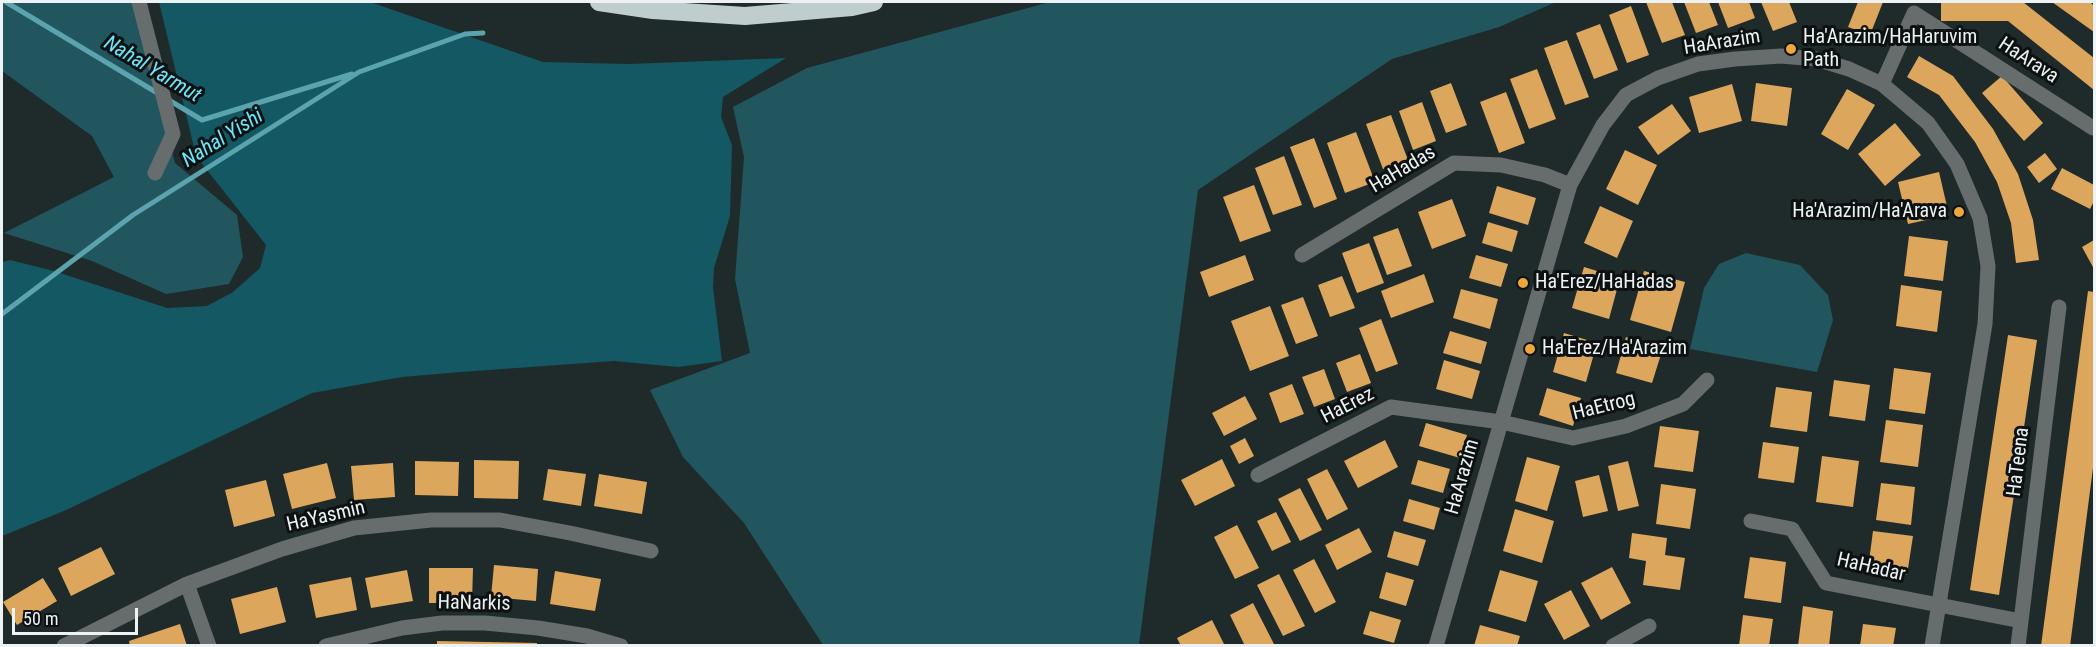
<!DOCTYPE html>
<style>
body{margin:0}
#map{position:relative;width:2096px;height:647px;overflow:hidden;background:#1f2a2b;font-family:"Roboto Condensed",sans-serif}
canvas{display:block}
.frame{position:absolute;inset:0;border:3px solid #edf3f4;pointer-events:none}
.scale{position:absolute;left:12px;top:608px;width:126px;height:27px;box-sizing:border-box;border:3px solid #edf3f4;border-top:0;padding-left:8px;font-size:18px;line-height:21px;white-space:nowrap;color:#edf3f4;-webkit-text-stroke:4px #0d1112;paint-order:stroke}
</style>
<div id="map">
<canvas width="2096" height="647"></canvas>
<div class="frame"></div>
<div class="scale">50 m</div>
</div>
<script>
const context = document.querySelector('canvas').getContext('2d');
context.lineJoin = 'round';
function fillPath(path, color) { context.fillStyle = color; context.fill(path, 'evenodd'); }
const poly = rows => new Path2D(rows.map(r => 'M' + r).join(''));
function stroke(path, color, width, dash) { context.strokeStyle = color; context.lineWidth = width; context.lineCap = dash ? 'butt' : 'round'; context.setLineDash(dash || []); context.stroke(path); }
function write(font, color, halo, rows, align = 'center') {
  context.font = font + ' "Roboto Condensed",sans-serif'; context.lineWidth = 6; context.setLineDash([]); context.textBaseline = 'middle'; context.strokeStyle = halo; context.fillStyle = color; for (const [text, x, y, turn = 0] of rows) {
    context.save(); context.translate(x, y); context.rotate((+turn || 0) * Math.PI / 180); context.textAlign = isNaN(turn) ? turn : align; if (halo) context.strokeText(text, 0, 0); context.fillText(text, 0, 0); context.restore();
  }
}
fillPath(poly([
 [2,2,133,2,175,163,237,215,243,257,229,284,166,294,92,261,4,233,114,177,92,136,2,71],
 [1050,2,1556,2,1499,27,1392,59,1198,190,1139,645,823,645,744,523,683,457,650,390,750,353,735,279,744,157,733,107,807,68],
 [1746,253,1800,265,1828,295,1833,320,1817,372,1690,349,1704,288,1719,264]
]), '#22565e');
fillPath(poly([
 [159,2,370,2,543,62,629,64,786,58,723,97,721,117,732,145,730,216,714,268,713,287,722,361,678,367,614,361,461,372,402,377,312,393,64,511,2,536,2,262,10,260,54,271,167,308,207,306,233,292,260,268,266,245,196,156]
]), '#135862');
stroke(poly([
 [6,2,159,94],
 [167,99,202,120,352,74],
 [2,314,133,215,359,72,465,34,483,33]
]), '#5ba3ad', 5);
fillPath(poly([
 [1646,2,1672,2,1685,35,1662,43],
 [1684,2,1709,2,1718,25,1696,33],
 [1718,2,1749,2,1755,18,1728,28],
 [1761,2,1789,2,1797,22,1773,31],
 [1858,2,1883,2,1870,35,1848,27],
 [1941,2,2023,2,2094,58,2094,90,2008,21,1941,21],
 [2052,2,2090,2,2094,6,2094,32],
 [1631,6,1649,55,1627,63,1609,15],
 [1600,24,1618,70,1594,79,1576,33],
 [1567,40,1589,97,1565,105,1544,48],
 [1919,56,1953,76,1993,129,2018,174,2033,220,2039,260,2016,263,2011,223,1997,182,1975,142,1939,95,1907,77],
 [1537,69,1556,119,1529,129,1510,79],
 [2002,76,2043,123,2024,141,1982,93],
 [1451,83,1467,125,1446,133,1430,91],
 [1756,83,1792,88,1787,126,1751,121],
 [1732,84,1742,121,1699,133,1689,97],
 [1847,89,1875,105,1848,150,1821,134],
 [1506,92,1525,143,1499,153,1480,102],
 [1422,102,1436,141,1413,150,1399,111],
 [1672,104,1691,131,1658,155,1638,127],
 [1391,115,1408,160,1383,169,1366,124],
 [1895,123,1921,155,1885,186,1858,154],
 [1356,132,1375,182,1345,193,1327,143],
 [1314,138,1337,199,1314,208,1290,147],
 [1625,150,1657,165,1638,205,1606,189],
 [2045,153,2057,169,2039,183,2027,167],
 [1284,156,1302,205,1273,215,1255,168],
 [2062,168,2094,185,2094,201,2090,209,2051,189],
 [1939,172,1949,215,1908,224,1898,182],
 [1254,185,1271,231,1240,242,1223,197],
 [1497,186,1536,198,1528,225,1489,213],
 [1452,199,1466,236,1432,249,1418,212],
 [1600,206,1633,221,1617,258,1584,243],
 [1488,222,1518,231,1512,252,1482,243],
 [1398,228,1412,266,1387,275,1373,237],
 [1909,236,1948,241,1943,281,1904,276],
 [2094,240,2094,269,2082,247],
 [1369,243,1384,283,1357,293,1342,253],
 [1245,255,1254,280,1209,297,1200,272],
 [1476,255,1508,264,1501,287,1469,278],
 [1584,267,1620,278,1609,319,1572,308],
 [1644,271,1685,282,1671,332,1630,320],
 [1424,274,1434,302,1391,318,1381,291],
 [1342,276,1355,308,1330,317,1318,285],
 [1901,285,1942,291,1937,332,1896,326],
 [1461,289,1498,299,1490,329,1453,318],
 [2088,291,2094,292,2094,460,2070,646,2041,646],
 [1303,297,1318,336,1296,344,1281,305],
 [1270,306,1289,356,1250,371,1231,321],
 [1381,319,1398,364,1376,372,1359,328],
 [1450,331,1487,342,1481,364,1443,353],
 [1564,333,1597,343,1586,382,1553,372],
 [2008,335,2037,340,1999,595,1970,590],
 [1626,337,1663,348,1652,383,1616,373],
 [1360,354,1371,383,1347,392,1336,363],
 [1444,360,1480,371,1472,399,1436,389],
 [1894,368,1931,373,1925,414,1889,409],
 [1324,369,1335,399,1314,407,1302,377],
 [1834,380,1870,385,1865,421,1829,416],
 [1292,384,1304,414,1280,423,1269,393],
 [1776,387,1812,392,1807,432,1770,427],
 [1547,388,1581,398,1573,426,1539,415],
 [1245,396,1257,419,1224,436,1212,413],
 [1886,420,1923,425,1918,467,1880,462],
 [1426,423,1467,435,1460,458,1419,446],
 [1660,426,1699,431,1693,472,1654,467],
 [1245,438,1254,456,1239,464,1230,446],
 [1385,440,1398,467,1358,488,1344,461],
 [1763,442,1799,447,1794,483,1758,478],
 [1822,456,1859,461,1853,507,1816,502],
 [1527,457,1560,466,1547,511,1515,501],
 [1222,459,1235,486,1195,506,1181,480],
 [474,460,519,461,518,499,474,498],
 [1418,460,1450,469,1443,493,1411,484],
 [415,461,459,462,458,496,415,495],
 [1628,461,1639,506,1618,511,1608,466],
 [327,463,336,498,292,509,283,474],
 [393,463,395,497,354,500,351,466],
 [548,469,586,474,581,506,543,500],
 [1327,469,1348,509,1327,520,1307,479],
 [599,474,647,482,642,514,594,506],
 [1599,475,1608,511,1583,517,1575,481],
 [266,480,275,516,234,527,225,490],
 [1881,483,1915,487,1911,525,1876,520],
 [1661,484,1696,489,1690,529,1656,524],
 [1300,488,1322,530,1300,541,1278,499],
 [1409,499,1440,508,1434,530,1403,521],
 [1515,509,1554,521,1542,563,1503,551],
 [1276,512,1291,542,1272,551,1257,521],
 [1237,525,1259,568,1235,579,1214,537],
 [1359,528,1372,552,1337,570,1325,545],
 [1394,531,1426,540,1418,566,1387,557],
 [1873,531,1913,536,1907,575,1868,569],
 [1632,533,1667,538,1665,555,1685,558,1680,590,1643,585,1646,561,1629,558],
 [101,547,115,574,71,596,58,568],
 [1750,557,1786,562,1781,603,1744,598],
 [1314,559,1336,602,1315,613,1293,570],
 [494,565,538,569,536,601,491,597],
 [1612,567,1631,603,1601,620,1581,583],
 [429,568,473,568,472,603,429,603],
 [407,570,413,601,371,608,365,578],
 [1500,570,1538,581,1526,622,1488,611],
 [555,571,601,579,595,611,550,604],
 [1386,572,1414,580,1406,606,1379,598],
 [1279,574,1305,626,1283,636,1257,585],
 [351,577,357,610,316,618,309,585],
 [43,578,57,601,17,625,3,602],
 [277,587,286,622,240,634,231,599],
 [1571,590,1590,626,1564,640,1544,604],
 [1253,603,1275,646,1245,646,1230,615],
 [1803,606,1833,611,1829,646,1798,646],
 [1370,611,1401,620,1394,643,1363,634],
 [1743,615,1773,619,1769,646,1739,646],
 [1212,620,1225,646,1181,646,1177,638],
 [180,624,187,646,130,646,129,641],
 [1863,624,1896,628,1893,646,1860,646],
 [1480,625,1520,636,1517,646,1474,646],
 [437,641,537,643,537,646,437,646]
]), '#dda65d');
stroke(poly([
 [139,2,173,134,155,173],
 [1882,84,1914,13,2093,128],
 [1302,255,1454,163,1501,165,1545,175,1570,185],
 [1258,475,1391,407,1501,422,1573,438,1626,426,1683,404,1707,380],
 [1751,521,1792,529,1826,583,2021,621],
 [187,584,209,646],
 [64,646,187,584,282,549,354,528,431,520,500,520,570,533,651,551],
 [326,646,402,628,442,623,485,623,538,628,587,636,621,646],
 [1436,646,1570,185,1603,125,1626,95,1658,78,1698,64,1735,59,1781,56,1816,59,1849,69,1882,84,1928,123,1957,164,1980,218,1988,266,1985,324,1932,646],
 [1613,646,1649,626],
 [2018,646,2059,307]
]), '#676c6d', 15);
stroke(poly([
 [599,2,653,10,745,16,852,7,874,2]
]), '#c0cdcf', 18);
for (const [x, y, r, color] of [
 [1791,49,6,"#efa73d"],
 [1959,212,6,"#efa73d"],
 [1523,283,6,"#efa73d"],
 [1530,349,6,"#efa73d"]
]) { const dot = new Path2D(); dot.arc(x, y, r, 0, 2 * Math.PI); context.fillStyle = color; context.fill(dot); stroke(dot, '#0d1112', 2); }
write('20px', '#edf3f4', '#0d1112', [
 ["Ha'Arazim/HaHaruvim",1803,38],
 ["Path",1803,61],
 ["Ha'Arazim/Ha'Arava",1947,212,"right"],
 ["Ha'Erez/HaHadas",1535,283],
 ["Ha'Erez/Ha'Arazim",1542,349]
], 'left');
write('20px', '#edf3f4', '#0d1112', [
 ["HaArazim",1722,43,-9],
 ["HaArava",2028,61,33],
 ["HaHadas",1403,170,-31],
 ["HaErez",1348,406,-27],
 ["HaEtrog",1604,407,-14],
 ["HaTeena",2019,462,-83],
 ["HaArazim",1463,477,-74],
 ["HaYasmin",326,517,-13],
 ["HaHadar",1871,568,13],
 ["HaNarkis",474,604,1]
]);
write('italic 21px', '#6de8fb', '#0d1112', [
 ["Nahal Yarmut",152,70,31],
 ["Nahal Yishi",223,139,-32]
]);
</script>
